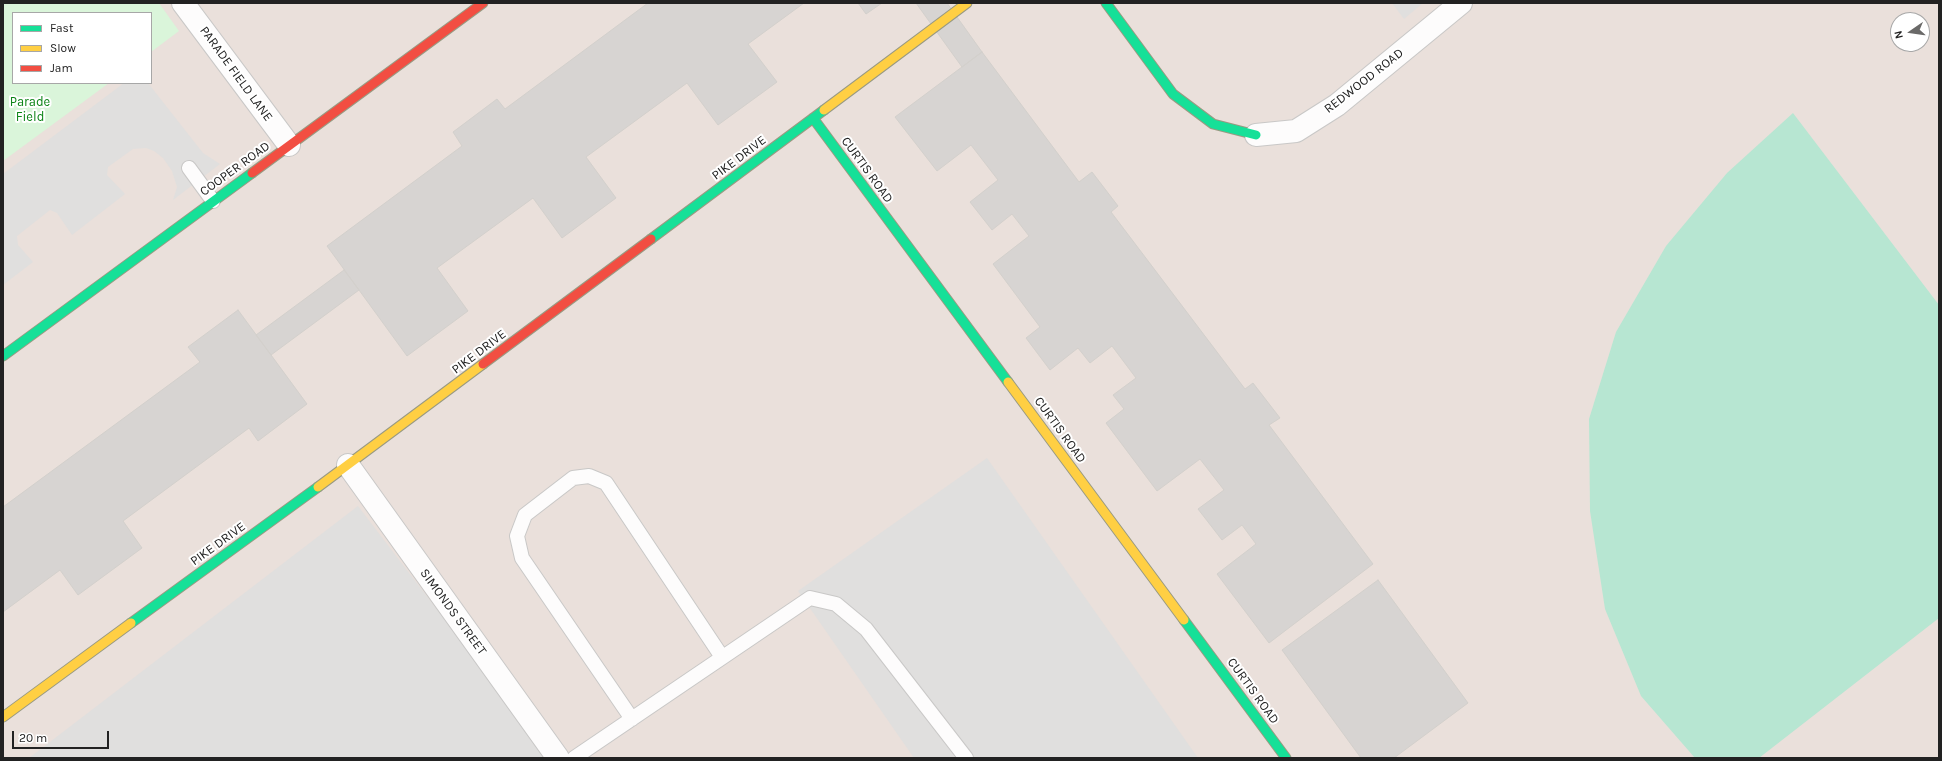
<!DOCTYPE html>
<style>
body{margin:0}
#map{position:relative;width:1942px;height:761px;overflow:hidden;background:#f0eeeb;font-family:Karla,sans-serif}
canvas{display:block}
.frame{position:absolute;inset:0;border:4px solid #222;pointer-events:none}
.legend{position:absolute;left:12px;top:12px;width:140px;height:72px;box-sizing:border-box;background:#fff;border:1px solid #a7a7a7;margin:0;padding:5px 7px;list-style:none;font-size:12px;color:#222}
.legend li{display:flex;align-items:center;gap:8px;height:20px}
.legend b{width:20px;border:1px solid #a7a7a7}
.north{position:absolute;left:1890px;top:12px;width:40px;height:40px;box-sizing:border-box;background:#fff;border:1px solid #a7a7a7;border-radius:50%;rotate:257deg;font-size:11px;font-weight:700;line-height:16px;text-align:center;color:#222}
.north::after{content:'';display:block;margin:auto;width:14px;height:18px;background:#6a6968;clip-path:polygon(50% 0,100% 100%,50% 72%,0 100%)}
.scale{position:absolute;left:12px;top:731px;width:97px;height:18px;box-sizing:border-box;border:2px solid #222;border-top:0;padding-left:5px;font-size:12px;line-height:14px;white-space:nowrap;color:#222;-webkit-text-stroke:3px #fff;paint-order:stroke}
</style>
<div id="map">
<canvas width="1942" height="761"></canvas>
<div class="frame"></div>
<ul class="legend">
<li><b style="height:5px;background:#16e098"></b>Fast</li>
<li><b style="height:5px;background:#ffcf43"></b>Slow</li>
<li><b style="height:5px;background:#f24e42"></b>Jam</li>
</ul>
<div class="north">N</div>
<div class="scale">20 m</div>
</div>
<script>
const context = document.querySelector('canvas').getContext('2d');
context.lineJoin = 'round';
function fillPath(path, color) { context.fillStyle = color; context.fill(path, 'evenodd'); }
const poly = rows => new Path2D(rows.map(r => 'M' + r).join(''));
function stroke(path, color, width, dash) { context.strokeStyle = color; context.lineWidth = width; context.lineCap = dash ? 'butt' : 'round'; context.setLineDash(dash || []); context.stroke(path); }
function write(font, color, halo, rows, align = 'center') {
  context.font = font + ' Karla,sans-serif'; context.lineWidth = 4; context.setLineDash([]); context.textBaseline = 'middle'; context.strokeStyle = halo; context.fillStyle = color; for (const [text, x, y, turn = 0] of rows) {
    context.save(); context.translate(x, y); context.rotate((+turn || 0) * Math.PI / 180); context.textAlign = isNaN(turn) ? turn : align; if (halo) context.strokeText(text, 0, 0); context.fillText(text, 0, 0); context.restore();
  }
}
fillPath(poly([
 [3,3,1939,3,1939,758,3,758],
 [13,13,151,13,151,83,13,83],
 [1898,20,1922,20,1922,44,1898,44]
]), '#eae0db');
fillPath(poly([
 [3,3,159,3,179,31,151,52,151,13,13,13,13,83,109,83,3,161]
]), '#daf5da');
fillPath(poly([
 [1793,113,1939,305,1939,618,1759,758,1695,758,1641,696,1605,609,1590,511,1589,419,1616,332,1666,246,1727,173]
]), '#b7e6d2');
fillPath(poly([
 [1392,3,1423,3,1404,19],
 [124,83,148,83,203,153,220,164,173,200,177,187,172,171,163,158,154,151,146,148,133,149,108,167,107,175,125,194,72,235,57,213,50,210,17,236,18,245,33,262,3,285,3,174],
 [987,458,1198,758,914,758,798,591],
 [358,506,548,755,544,758,29,758]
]), '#e0dfde');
const building = poly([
 [648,3,804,3,748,44,777,82,718,125,687,83,586,157,616,198,562,238,533,198,437,268,468,311,407,356,327,246,462,146,453,132,497,99,505,109,648,3],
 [858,3,882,3,866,14,858,3],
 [916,3,947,3,982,52,962,67,916,3],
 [982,52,1079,182,1092,172,1118,206,1111,212,1245,389,1253,383,1280,418,1269,425,1373,564,1269,643,1217,574,1256,544,1242,525,1222,540,1198,509,1224,490,1200,459,1157,491,1106,423,1124,409,1113,395,1136,378,1112,346,1090,363,1078,348,1050,370,1026,338,1040,327,993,264,1029,236,1012,214,992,230,970,202,998,180,971,145,937,171,895,117,982,52],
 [344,270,359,290,271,355,256,335,344,270],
 [238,310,307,404,258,441,249,428,123,521,142,548,78,595,60,570,3,612,3,507,200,362,188,347,238,310],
 [1378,580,1468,703,1394,758,1361,758,1282,650,1378,580]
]);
fillPath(building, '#d7d4d2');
stroke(building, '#d3d0cc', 1);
const lane = poly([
 [189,168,213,201],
 [632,719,522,558,517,536,525,515,573,478,589,476,606,483,722,657],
 [574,758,810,598,836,604,866,629,966,758]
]);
const street = poly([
 [183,3,289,145],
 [1256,135,1296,131,1337,105,1461,3],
 [348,465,558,758]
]);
const fast = poly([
 [1106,3,1173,94,1213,124,1256,135],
 [813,118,1008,382],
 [651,239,824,110],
 [3,356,252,173],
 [1184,620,1286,758],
 [131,623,318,487]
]);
const slow = poly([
 [824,110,967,3],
 [1008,382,1184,620],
 [318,487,483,364],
 [3,717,131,623]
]);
const jam = poly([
 [252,173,483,3],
 [483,364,651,239]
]);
stroke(lane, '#c9c8c7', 16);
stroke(street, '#c9c8c7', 24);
stroke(fast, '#999a82', 11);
stroke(slow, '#999a82', 11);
stroke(jam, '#999a82', 11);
stroke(lane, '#fdfcfc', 14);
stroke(street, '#fdfcfc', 22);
stroke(fast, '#16e098', 9);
stroke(slow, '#ffcf43', 9);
stroke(jam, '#f24e42', 9);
write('13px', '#222', '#fff', [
 ["PARADE FIELD LANE",236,74,54],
 ["REDWOOD ROAD",1364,81,-38],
 ["PIKE DRIVE",739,158,-37],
 ["COOPER ROAD",235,169,-36],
 ["CURTIS ROAD",867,170,54],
 ["PIKE DRIVE",479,352,-37],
 ["CURTIS ROAD",1060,430,54],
 ["PIKE DRIVE",218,544,-36],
 ["SIMONDS STREET",453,612,54],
 ["CURTIS ROAD",1253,691,54]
]);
write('13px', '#0c8416', '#fff', [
 ["Parade",30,102],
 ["Field",30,117]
]);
</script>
